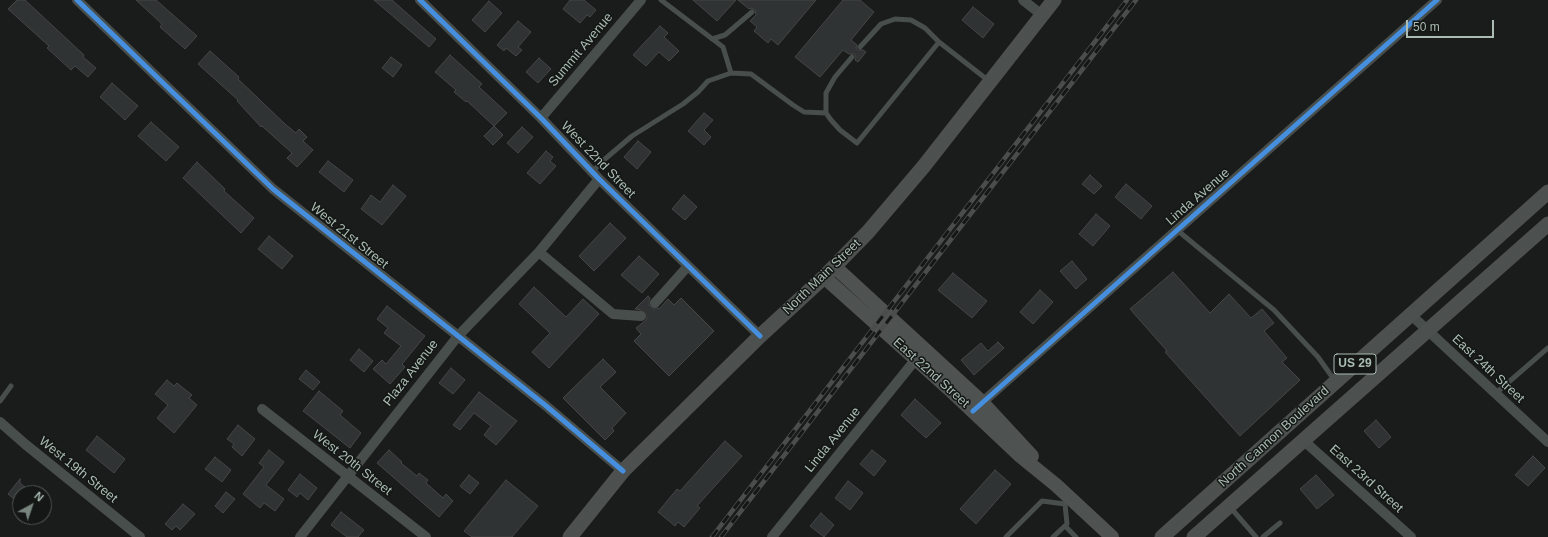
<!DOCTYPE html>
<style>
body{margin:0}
#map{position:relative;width:1548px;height:537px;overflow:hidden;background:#1a1b1b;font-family:Arial,sans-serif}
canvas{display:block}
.north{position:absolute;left:12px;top:485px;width:40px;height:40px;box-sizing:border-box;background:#141716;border:1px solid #505955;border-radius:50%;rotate:40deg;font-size:11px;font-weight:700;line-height:16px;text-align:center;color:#abbdb3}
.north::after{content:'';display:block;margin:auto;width:14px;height:18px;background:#78847e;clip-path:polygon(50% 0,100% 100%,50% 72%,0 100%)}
.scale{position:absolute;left:1406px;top:20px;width:88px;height:18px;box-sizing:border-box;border:2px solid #abbdb3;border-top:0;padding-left:5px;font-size:12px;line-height:14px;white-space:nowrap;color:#abbdb3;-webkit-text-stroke:3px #141716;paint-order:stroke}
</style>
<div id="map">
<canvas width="1548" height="537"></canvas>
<div class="north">N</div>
<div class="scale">50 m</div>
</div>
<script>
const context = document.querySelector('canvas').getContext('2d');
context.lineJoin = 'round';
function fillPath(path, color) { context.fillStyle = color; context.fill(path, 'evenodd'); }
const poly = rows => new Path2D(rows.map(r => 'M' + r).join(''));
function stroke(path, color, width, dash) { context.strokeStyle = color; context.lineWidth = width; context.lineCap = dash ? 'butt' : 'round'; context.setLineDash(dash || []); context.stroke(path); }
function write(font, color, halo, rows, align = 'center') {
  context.font = font + ' Arial,sans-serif'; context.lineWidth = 3; context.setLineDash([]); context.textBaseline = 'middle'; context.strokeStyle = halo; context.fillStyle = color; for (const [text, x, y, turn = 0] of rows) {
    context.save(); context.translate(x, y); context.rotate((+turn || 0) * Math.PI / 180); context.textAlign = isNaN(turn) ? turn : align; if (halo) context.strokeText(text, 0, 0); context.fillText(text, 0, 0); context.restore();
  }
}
const building = poly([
 [17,0,25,0,84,55,83,57,96,68,88,77,75,66,71,70,47,48,49,46,8,9,17,0],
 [136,0,156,0,197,36,185,49,160,27,162,24,136,0],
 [374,0,392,0,436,39,429,47,374,0],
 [570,0,584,0,596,10,590,17,587,15,580,23,563,9,570,0],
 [693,0,736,0,717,21,693,0],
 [738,0,816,0,778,45,771,39,768,43,754,31,757,27,750,21,756,15,755,10,752,8,749,9,738,0],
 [843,0,860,0,874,12,851,40,857,45,856,48,858,50,863,50,866,52,858,62,855,60,856,56,854,54,849,54,843,50,820,77,795,57,843,0],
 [489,1,502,13,485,32,472,20,489,1],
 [973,7,994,24,983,38,962,20,973,7],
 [518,21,531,32,518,47,522,50,516,56,506,48,504,51,497,45,518,21],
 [660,26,668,33,664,37,679,51,669,61,659,52,646,66,633,55,660,26],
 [210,51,239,77,238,79,285,124,296,133,299,129,307,137,303,141,313,150,297,167,287,158,292,153,262,126,261,127,237,101,238,100,198,64,210,51],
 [450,55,482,84,479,87,507,113,494,126,467,101,466,102,454,92,456,90,435,72,450,55],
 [391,57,402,65,393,77,382,68,391,57],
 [539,58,551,69,538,83,526,72,539,58],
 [112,83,138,106,125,120,100,97,112,83],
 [704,113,713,120,704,130,711,137,704,145,688,131,704,113],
 [151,122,179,147,166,161,138,136,151,122],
 [494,126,503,135,493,145,484,136,494,126],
 [522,127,533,137,518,153,507,143,522,127],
 [638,141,651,152,637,169,624,157,638,141],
 [546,151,553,157,550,161,556,166,540,184,527,173,546,151],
 [328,161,353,180,344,192,319,172,328,161],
 [197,162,225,189,224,191,254,218,241,233,183,178,197,162],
 [1090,175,1102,186,1094,194,1082,184,1090,175],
 [1126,184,1152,206,1141,219,1115,197,1126,184],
 [393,185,406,196,382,225,361,209,371,195,380,202,393,185],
 [684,195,697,207,685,220,672,209,684,195],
 [1096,214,1110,226,1093,246,1079,234,1096,214],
 [610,223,626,238,594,271,579,256,610,223],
 [269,236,293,256,282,269,258,249,269,236],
 [639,256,659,274,642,293,621,275,639,256],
 [1072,261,1087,279,1076,289,1060,271,1072,261],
 [1173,272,1210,313,1229,294,1251,318,1262,309,1274,323,1264,331,1287,358,1282,362,1300,380,1240,436,1165,352,1167,351,1130,309,1173,272],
 [953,273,987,301,972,318,938,290,953,273],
 [534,287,566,317,583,299,599,314,549,368,532,352,550,333,519,304,534,287],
 [1040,290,1053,302,1033,324,1020,312,1040,290],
 [648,296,650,298,649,305,654,309,660,308,668,299,674,305,681,298,714,331,669,376,634,341,641,334,636,328,646,320,647,316,644,310,635,309,648,296],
 [387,306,425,336,402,364,405,367,390,384,373,369,382,360,386,364,401,346,384,333,388,328,377,319,387,306],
 [998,342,1004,348,974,375,961,360,981,343,988,351,998,342],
 [359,349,373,361,364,372,350,360,359,349],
 [603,359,616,372,600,387,626,413,612,428,614,431,605,440,563,398,603,359],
 [451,368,465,380,453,394,439,383,451,368],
 [306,370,320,382,313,390,299,379,306,370],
 [167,380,174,386,177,383,192,395,189,398,197,405,174,433,157,418,168,405,155,394,167,380],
 [319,391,343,411,340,415,361,433,350,448,303,411,319,391],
 [479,392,517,421,496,445,484,435,491,426,474,413,460,430,453,425,479,392],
 [915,399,941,423,926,438,901,415,915,399],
 [1376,420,1391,437,1379,448,1364,431,1376,420],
 [238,425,255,439,242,456,232,447,234,444,227,439,238,425],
 [97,436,125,459,114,473,86,450,97,436],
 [725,441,742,456,697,506,700,508,684,527,678,522,675,526,658,512,677,489,680,491,725,441],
 [269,450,284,462,266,485,284,499,275,511,264,503,260,508,243,494,264,467,259,463,269,450],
 [389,450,402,462,401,463,417,476,419,473,428,480,426,483,443,498,446,494,453,501,439,517,377,463,389,450],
 [872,450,886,461,874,476,860,464,872,450],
 [1533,456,1545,468,1528,486,1515,475,1533,456],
 [215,457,231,470,222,482,205,469,215,457],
 [995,470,1011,484,976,524,960,509,995,470],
 [300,474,317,488,308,500,300,493,297,497,288,490,300,474],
 [469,475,479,483,470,494,460,486,469,475],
 [1316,475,1334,495,1317,509,1300,489,1316,475],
 [20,479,20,483,32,493,20,493,20,504,8,494,20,479],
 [506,480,538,506,512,537,472,537,464,531,506,480],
 [848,481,863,493,850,510,835,498,848,481],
 [226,492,235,499,223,513,215,506,226,492],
 [183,504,195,514,180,530,176,526,172,530,165,524,183,504],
 [341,512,364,530,358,537,347,537,331,525,341,512],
 [821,513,834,525,824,537,810,526,821,513]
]);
fillPath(building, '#303333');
stroke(building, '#434745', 1);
stroke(poly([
 [641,316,655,303]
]), '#303332', 10, [10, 5]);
stroke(poly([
 [661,0,723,47,731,73],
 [712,39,725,35,752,12],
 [860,47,881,24,895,19,911,20,925,28,939,42],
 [826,113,826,93,835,77,852,57],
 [592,172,605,159,632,136,683,104,698,92,708,81,731,73,751,74,793,105,804,112,826,113,831,120,840,130,857,143,939,42,989,81],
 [1177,230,1274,310,1318,357,1335,381],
 [1495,394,1548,348],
 [0,401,11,386],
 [1230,507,1256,537],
 [1065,526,1076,537],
 [1006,537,1042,501,1065,504,1067,524,1053,537],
 [1263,537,1280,523]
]), '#484e4b', 5);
stroke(poly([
 [77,0,273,189,545,405,623,471],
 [420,0,541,118,599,179,760,336],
 [1023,0,1042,15],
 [541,118,641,0],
 [539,252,613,314,641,316],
 [655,303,688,266],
 [1410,314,1548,442],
 [977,407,1437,0],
 [262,409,426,537],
 [0,422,25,444,140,537],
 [1303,440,1411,537],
 [300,537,458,336,539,252,599,179],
 [772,537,916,359]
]), '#484e4b', 10);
stroke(poly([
 [835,267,982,402,1032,456],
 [824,277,949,389,1019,455,1056,485,1112,537]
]), '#4e5250', 14);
stroke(poly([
 [570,537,623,471,760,336,824,277,868,232,924,166,1054,0],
 [1162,537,1548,192],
 [1194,537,1548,224]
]), '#4c504e', 15);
const rail = poly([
 [712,537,1127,0],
 [721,537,1136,0]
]);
stroke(rail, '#4a4d4c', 4.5);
stroke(rail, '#141716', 3, [9]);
stroke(poly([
 [77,0,273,189,545,405,623,471],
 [420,0,541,118,599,179,760,336],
 [973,411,1437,0]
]), '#468fdf', 5);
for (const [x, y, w] of [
 [1355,364,42]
]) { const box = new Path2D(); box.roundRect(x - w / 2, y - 10, w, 20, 3); context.fillStyle = '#141716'; context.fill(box); stroke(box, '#abbdb3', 1); }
write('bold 12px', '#abbdb3', null, [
 ["US 29",1355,364]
]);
write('13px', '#abbdb3', '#141716', [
 ["Summit Avenue",581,50,-50],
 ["West 22nd Street",598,160,46],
 ["Linda Avenue",1198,197,-41],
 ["West 21st Street",349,236,39],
 ["North Main Street",822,277,-44],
 ["East 24th Street",1488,369,43],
 ["Plaza Avenue",411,373,-52],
 ["East 22nd Street",931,373,42],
 ["North Cannon Boulevard",1274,437,-42],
 ["Linda Avenue",833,440,-51],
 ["West 20th Street",352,463,38],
 ["West 19th Street",78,470,39],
 ["East 23rd Street",1366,479,42]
]);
</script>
